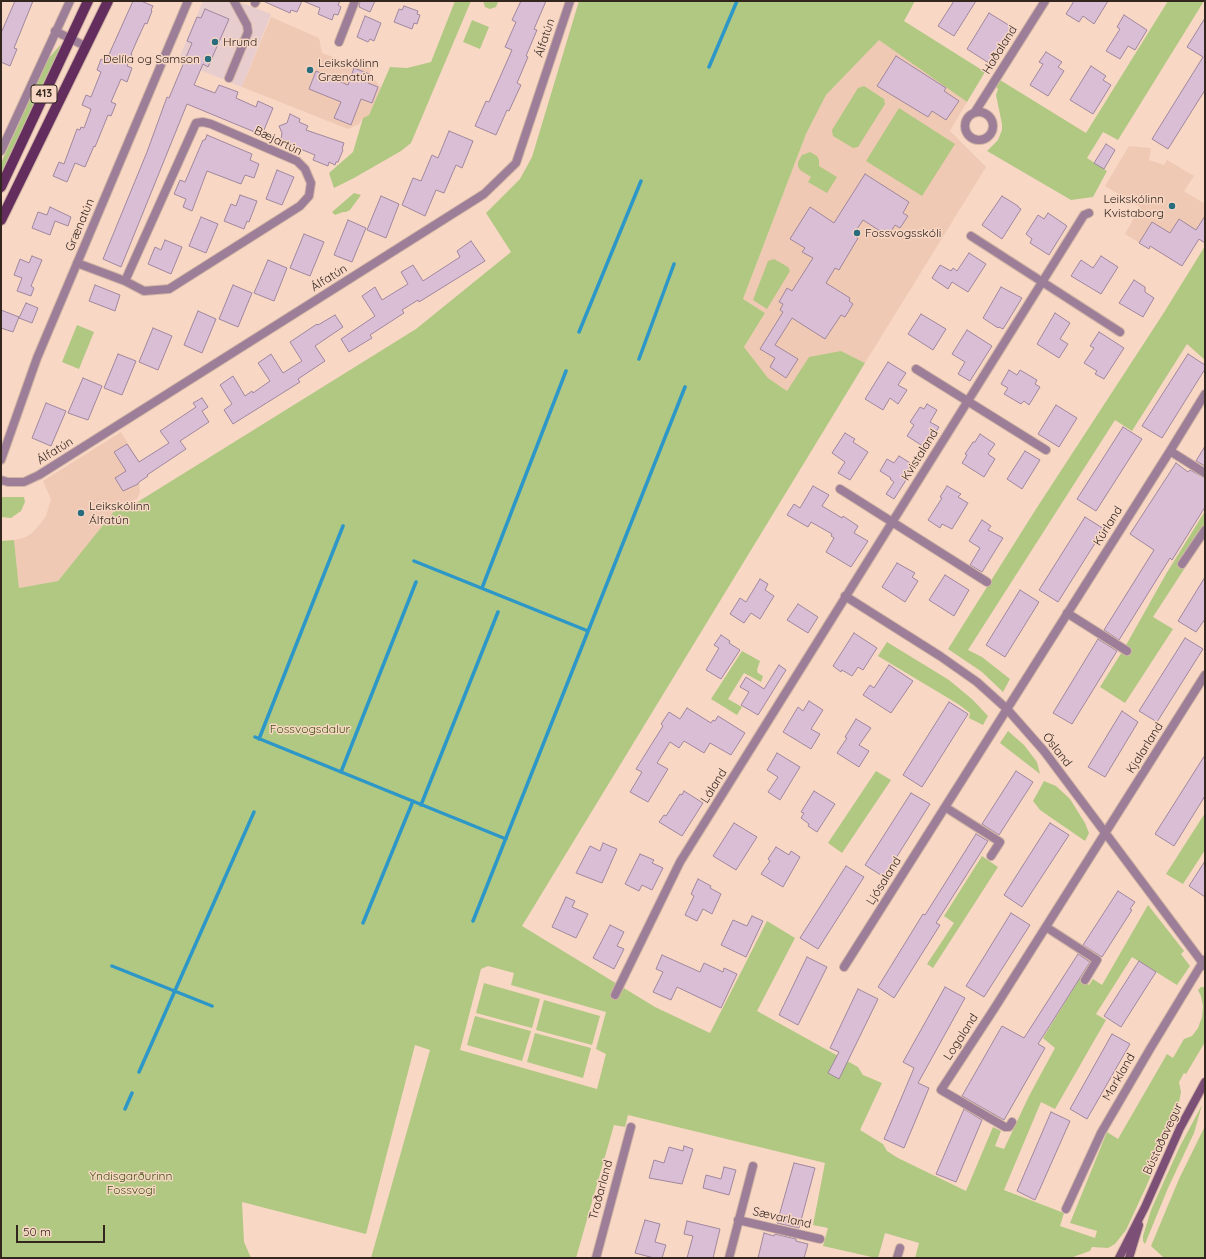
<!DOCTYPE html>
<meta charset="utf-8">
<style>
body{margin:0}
#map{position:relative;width:1206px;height:1259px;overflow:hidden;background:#f8d7c5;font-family:Quicksand,sans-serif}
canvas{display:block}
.frame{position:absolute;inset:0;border:2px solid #32261f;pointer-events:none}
.scale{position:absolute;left:16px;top:1225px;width:89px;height:18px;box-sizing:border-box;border:2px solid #32261f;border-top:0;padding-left:5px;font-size:12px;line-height:14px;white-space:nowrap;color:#32261f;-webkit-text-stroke:3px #f8d7c5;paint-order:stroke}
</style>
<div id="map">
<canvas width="1206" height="1259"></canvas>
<div class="frame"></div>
<div class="scale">50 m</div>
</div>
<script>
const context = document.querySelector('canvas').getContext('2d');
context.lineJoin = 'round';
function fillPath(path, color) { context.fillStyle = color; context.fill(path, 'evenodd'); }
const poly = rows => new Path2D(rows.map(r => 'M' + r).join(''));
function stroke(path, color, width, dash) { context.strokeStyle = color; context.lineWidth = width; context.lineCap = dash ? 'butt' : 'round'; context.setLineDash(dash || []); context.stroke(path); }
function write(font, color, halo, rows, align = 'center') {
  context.font = font + ' Quicksand,sans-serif'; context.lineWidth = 3; context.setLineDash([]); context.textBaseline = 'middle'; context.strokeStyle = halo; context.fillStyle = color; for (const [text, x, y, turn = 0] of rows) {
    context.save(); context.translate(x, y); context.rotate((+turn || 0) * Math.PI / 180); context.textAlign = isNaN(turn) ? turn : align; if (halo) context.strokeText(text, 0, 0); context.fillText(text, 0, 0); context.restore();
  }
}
fillPath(poly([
 [203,1,237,1,271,14,242,87,178,61]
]), '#e8cdcf');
fillPath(poly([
 [271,17,319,38,322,53,349,63,351,59,372,67,370,73,381,88,369,115,363,118,359,124,348,129,242,87],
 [879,39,967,102,950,131,986,167,865,363,841,351,787,391,768,378,744,347,765,313,743,299,806,134,826,95],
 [1129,146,1151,148,1149,160,1164,165,1167,160,1194,176,1184,191,1205,204,1205,239,1203,242,1198,239,1182,266,1163,254,1156,237,1149,249,1125,234,1140,207,1105,186],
 [121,432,148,476,139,482,140,492,137,499,126,503,118,502,116,509,58,581,19,588,14,540,26,537,32,533,41,523,46,516,51,499,43,481]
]), '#efc9b3');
fillPath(poly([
 [455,1,471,1,411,143,401,151,354,178,334,188,329,173,353,152,363,118,369,115,390,67,407,68,431,62],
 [483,1,498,1,498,2,496,7,490,9,485,7],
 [579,1,915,1,904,21,985,72,967,102,879,40,826,95,806,134,743,299,765,313,744,347,768,378,787,391,809,357,841,351,865,363,522,926,655,1007,710,1033,767,921,795,938,757,1011,858,1067,863,1075,882,1083,860,1130,883,1144,887,1151,898,1158,966,1191,993,1127,1001,1131,995,1146,1004,1149,1029,1096,1055,1048,1043,1038,1080,978,1089,985,1093,979,1102,985,1148,905,1184,951,1181,954,1190,966,1177,985,1132,957,1096,1014,1106,1020,1055,1109,1041,1102,1004,1190,1064,1213,1060,1226,1095,1238,1097,1231,1070,1223,1107,1132,1118,1139,1167,1054,1173,1058,1184,1039,1192,1036,1198,1028,1202,1017,1203,1006,1201,996,1198,990,1201,987,1205,987,1205,1042,1186,1074,1184,1073,1179,1082,1181,1092,1177,1113,1146,1187,1126,1230,1115,1244,1108,1248,1092,1247,1090,1251,1070,1258,915,1258,919,1243,885,1233,878,1258,876,1258,823,1246,828,1228,813,1225,825,1163,628,1115,625,1127,614,1125,576,1258,371,1258,430,1050,415,1045,366,1234,242,1202,244,1242,251,1258,1,1258,1,541,14,540,19,588,58,581,116,509,136,503,416,329,511,252,486,213,520,179,532,157],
 [488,966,514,973,511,985,606,1012,596,1049,606,1054,597,1089,460,1050,481,969],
 [1168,1,1204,1,1118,140,1103,132,1087,158,1107,171,1093,197,1071,200,987,151,998,140,1002,130,1002,124,996,95,998,89,996,87,1000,80,1086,133],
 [472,20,489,27,480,49,463,42],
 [61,44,57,56,1,174,1,163,48,59],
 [864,86,884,99,885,104,858,147,853,148,833,136,832,130,858,88],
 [899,108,955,144,922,196,866,161],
 [810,152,817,156,819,160,819,166,837,177,827,193,808,182,811,177,800,170,798,166,798,162,802,155],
 [354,193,361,195,350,210,346,212,343,212,335,215,332,212],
 [1205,246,1205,360,1187,344,1132,431,1115,420,968,650,982,657,1010,679,1003,692,982,672,948,649,1036,509,1163,314],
 [774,259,788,267,790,271,767,309,753,300,768,261],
 [77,325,94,332,79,369,62,362],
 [1,497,24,497,25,502,21,511,11,518,1,517],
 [1205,511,1205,537,1153,617,1173,629,1125,703,1100,687,1125,647,1166,574],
 [887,642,949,680,973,700,988,716,983,725,969,718,970,713,958,704,878,656],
 [742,651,760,661,757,670,758,673,763,676,761,682,744,673,728,699,742,707,737,715,711,699],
 [1008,731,1024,745,1037,762,1040,774,1000,743],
 [876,771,891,780,842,853,828,843],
 [1044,781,1056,786,1070,799,1085,823,1089,833,1085,841,1040,810,1033,801],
 [1205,813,1205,850,1183,884,1166,874],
 [982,856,998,867,933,968,927,964,954,923,944,916],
 [484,983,540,999,532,1028,476,1013],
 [544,1000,600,1016,592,1045,536,1030],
 [475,1016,531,1031,522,1061,467,1045],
 [535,1033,591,1048,583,1078,527,1062],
 [1202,1105,1194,1133,1168,1188,1145,1244,1143,1241,1143,1236,1151,1210,1180,1146],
 [1205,1126,1205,1258,1164,1258,1151,1246,1179,1179]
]), '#b1c883');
stroke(poly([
 [709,67,737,1],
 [579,332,641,181],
 [639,359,674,264],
 [414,561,588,631],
 [482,588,566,371],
 [255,737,506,839],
 [259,739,343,526],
 [341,772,416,582],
 [421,805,498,612],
 [473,921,685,387],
 [363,923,413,801],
 [112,966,212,1006],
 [139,1072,254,812],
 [125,1109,132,1093]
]), '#2d97c8', 3.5);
const building = poly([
 [15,1,33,1,14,48,17,49,10,66,1,62,1,33,15,1],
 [133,1,141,1,153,6,151,10,152,11,147,24,145,23,139,36,131,54,132,54,127,66,132,68,127,82,121,79,111,102,116,104,111,116,108,115,95,147,94,146,85,167,75,163,67,182,53,176,59,162,64,164,77,129,80,130,81,127,84,128,91,109,82,105,86,95,91,97,101,72,97,70,101,59,106,61,133,1],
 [263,1,302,1,297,12,291,10,290,13,263,1],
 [303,1,340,1,338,5,341,7,338,15,334,14,332,20,318,14,320,8,303,1],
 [360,1,375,1,370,12,359,7,360,1],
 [521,1,546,1,534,29,537,30,526,56,528,57,517,83,521,85,509,111,507,110,496,135,475,126,486,101,489,102,512,50,505,47,516,22,512,20,521,1],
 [954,1,976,1,954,36,938,26,954,1],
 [1074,1,1108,1,1094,24,1083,16,1079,22,1066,14,1074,1],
 [404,6,418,11,417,14,420,15,417,24,414,23,412,29,394,22,399,9,402,10,404,6],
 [205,9,229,19,208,67,203,64,194,85,215,93,219,85,238,92,236,98,256,107,258,101,273,108,264,130,259,128,257,133,187,104,121,267,103,259,147,152,167,97,169,98,192,43,187,41,197,17,201,18,205,9],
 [989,13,1015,29,992,65,967,49,989,13],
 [1124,15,1147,30,1135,50,1128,46,1120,59,1106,51,1120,29,1117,27,1124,15],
 [365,16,381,23,374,41,370,39,368,42,357,37,365,16],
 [1205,18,1205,90,1168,149,1152,139,1203,57,1187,47,1205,18],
 [1046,52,1062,62,1058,67,1064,71,1048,96,1030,85,1043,64,1039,62,1046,52],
 [896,56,946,88,944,91,959,101,946,120,932,111,928,117,877,86,896,56],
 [1091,66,1106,76,1103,80,1111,85,1093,114,1070,100,1091,66],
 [354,68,372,75,368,83,378,87,372,103,361,99,351,125,334,118,341,102,309,89,316,71,348,85,354,68],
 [290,114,300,119,299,122,308,126,306,130,344,143,342,149,343,150,338,162,336,162,335,165,329,162,328,166,313,160,315,155,288,144,289,142,281,139,282,133,279,126,287,123,290,114],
 [449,131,473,141,462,168,456,165,444,193,436,190,425,216,402,205,413,178,421,181,432,155,438,158,449,131],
 [207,135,252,154,250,160,259,164,254,178,245,175,241,184,207,171,192,211,183,207,186,199,174,194,180,180,185,182,203,140,205,140,207,135],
 [1106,144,1115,150,1104,169,1094,163,1106,144],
 [277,170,294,177,282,205,266,199,277,170],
 [865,174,909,202,903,213,908,216,900,228,895,225,888,236,863,220,853,235,858,238,839,270,835,268,826,283,850,298,849,301,853,304,845,317,841,315,825,339,792,318,775,345,798,359,786,378,770,367,775,358,760,349,783,312,780,310,783,304,779,302,787,288,792,291,813,258,802,252,805,248,790,239,810,207,834,223,865,174],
 [240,195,257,201,249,222,247,221,244,229,224,221,231,204,236,206,240,195],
 [381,196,399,204,386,238,367,230,381,196],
 [1002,196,1018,206,1018,207,1021,209,1002,239,982,225,1002,196],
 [50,207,71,217,68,226,55,221,50,235,32,228,38,212,47,215,50,207],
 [1048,213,1067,226,1049,255,1030,243,1032,239,1026,234,1038,215,1044,219,1048,213],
 [1205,216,1205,243,1199,239,1182,266,1150,246,1149,249,1139,243,1152,222,1170,233,1179,219,1196,230,1205,216],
 [201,217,218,224,206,253,189,246,201,217],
 [348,220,366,228,352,262,334,255,348,220],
 [304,234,324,242,310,276,290,268,304,234],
 [165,240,182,247,171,274,148,264,155,247,161,250,165,240],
 [471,241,485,261,419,302,418,300,402,310,404,313,370,335,372,338,349,352,341,339,375,316,362,296,375,287,382,300,408,284,401,272,413,265,423,281,460,257,457,251,471,241],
 [969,253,986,264,968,292,952,282,948,289,932,278,940,265,951,271,953,268,957,271,969,253],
 [32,256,42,260,31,286,34,288,31,296,17,291,22,278,14,275,20,259,29,263,32,256],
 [1101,256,1118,267,1101,294,1071,276,1081,260,1093,268,1101,256],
 [268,260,287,268,274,301,254,293,268,260],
 [1134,280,1145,287,1145,292,1154,298,1143,317,1119,303,1134,280],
 [95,285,120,295,115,311,89,301,95,285],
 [233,285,252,293,238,327,219,319,233,285],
 [1001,287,1022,298,1003,329,999,327,998,328,983,318,1001,287],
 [26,303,38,308,32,323,19,318,26,303],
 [1,310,19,317,13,332,1,328,1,310],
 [198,311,216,319,202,353,184,345,198,311],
 [1055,313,1070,323,1060,339,1068,344,1059,358,1037,344,1055,313],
 [921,314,946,329,933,350,908,334,921,314],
 [335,315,343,327,315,346,325,361,298,379,300,382,233,424,224,410,232,404,220,385,233,376,245,396,252,391,253,393,270,381,258,363,271,354,283,373,302,361,290,342,317,324,318,325,335,315],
 [153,328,172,336,158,370,139,362,153,328],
 [967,330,992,346,970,381,958,374,965,362,952,354,967,330],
 [1099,332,1124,348,1104,379,1095,374,1097,371,1084,363,1094,348,1090,346,1099,332],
 [118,354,136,361,122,395,104,388,118,354],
 [1188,354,1205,365,1205,369,1162,438,1142,426,1188,354],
 [888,362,906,373,898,385,907,390,898,404,890,398,883,410,865,399,888,362],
 [1009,370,1017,375,1020,370,1037,380,1035,384,1040,387,1029,405,1024,401,1021,404,1004,394,1008,388,1001,384,1009,370],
 [83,378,102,386,88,420,68,413,83,378],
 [202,398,208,407,202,411,209,422,180,441,186,449,147,475,148,476,139,482,138,484,123,491,115,478,126,471,114,452,127,444,139,462,169,443,160,431,196,407,193,403,202,398],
 [46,403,66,411,51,446,32,438,46,403],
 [927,404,937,410,930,422,939,427,926,448,907,436,914,425,910,422,920,407,924,409,927,404],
 [1056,405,1077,418,1059,447,1038,434,1056,405],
 [1123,427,1142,439,1096,511,1077,499,1123,427],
 [845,433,855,439,853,442,868,452,850,480,838,473,845,462,832,453,845,433],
 [980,434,995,444,988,454,995,459,984,477,962,463,967,455,965,454,973,442,975,442,980,434],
 [1205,446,1205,466,1196,461,1205,446],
 [1025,451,1040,460,1022,489,1007,479,1025,451],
 [899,456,915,466,894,499,886,494,894,482,890,479,891,478,880,471,887,459,894,463,899,456],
 [1176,463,1188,472,1190,470,1205,478,1205,507,1172,560,1170,558,1119,640,1104,630,1154,550,1130,534,1176,463],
 [813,486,829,495,822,506,842,518,843,516,858,526,854,533,868,541,851,567,826,552,834,538,831,536,832,534,811,522,808,527,787,515,794,504,800,508,813,486],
 [947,486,961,494,958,497,968,503,952,529,942,524,940,528,928,520,942,498,940,497,947,486],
 [1085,517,1104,529,1058,602,1039,590,1085,517],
 [982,520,991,526,988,530,1003,538,982,572,970,565,980,548,969,541,982,520],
 [897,563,915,573,912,577,918,581,905,602,882,587,897,563],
 [945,575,969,590,954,616,929,600,945,575],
 [1205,577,1205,619,1196,632,1178,621,1205,577],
 [760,579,768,584,765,590,774,596,760,619,751,613,744,623,730,614,740,598,746,602,760,579],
 [1020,590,1039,602,1005,657,986,645,1020,590],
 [798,604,818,617,808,633,787,620,798,604],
 [854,633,877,648,863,670,858,667,852,676,842,670,841,672,833,666,854,633],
 [721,635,730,641,729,643,740,650,721,679,706,670,719,648,714,645,721,635],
 [1185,638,1203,649,1157,722,1139,711,1185,638],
 [1098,639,1117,651,1072,724,1053,713,1098,639],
 [779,665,786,670,758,715,741,705,749,692,740,687,746,677,764,689,779,665],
 [889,665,913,681,891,713,863,695,870,685,874,688,889,665],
 [809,701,823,710,811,729,820,734,811,749,783,732,798,707,803,711,809,701],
 [949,702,968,714,922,787,903,775,949,702],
 [687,708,711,723,713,720,715,721,718,716,745,733,731,755,710,743,704,753,684,741,679,748,670,742,657,763,668,769,648,802,630,792,642,772,636,769,663,726,661,724,669,712,680,719,687,708],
 [1122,711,1138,722,1105,777,1088,767,1122,711],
 [856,719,871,728,859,745,869,751,859,767,837,753,847,738,845,737,856,719],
 [777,753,800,767,780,800,768,792,778,777,767,770,777,753],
 [1205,755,1205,796,1174,846,1155,834,1205,755],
 [1016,771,1033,782,999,835,982,824,1016,771],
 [684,791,703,803,682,836,659,822,664,815,666,816,680,794,682,795,684,791],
 [814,791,835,804,817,832,808,826,809,824,801,818,804,813,801,812,814,791],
 [911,793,930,804,884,877,865,865,911,793],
 [734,823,757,837,736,870,713,856,734,823],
 [1050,823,1069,835,1022,907,1004,895,1050,823],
 [976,834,988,841,936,923,940,925,894,998,878,987,923,914,925,915,976,834],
 [603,843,617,849,602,883,576,873,590,846,600,851,603,843],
 [776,847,789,855,791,851,800,857,783,887,761,874,770,861,768,859,776,847],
 [640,854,654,860,652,863,663,868,652,890,642,885,639,891,625,884,640,854],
 [1205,861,1205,897,1189,886,1205,861],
 [846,866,864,877,818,949,800,938,846,866],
 [698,879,711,886,710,888,721,894,712,914,703,909,697,921,685,915,694,896,691,894,698,879],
 [1118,891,1135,902,1130,909,1132,910,1102,957,1083,945,1118,891],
 [566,897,575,901,572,907,588,914,576,938,552,927,566,897],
 [1011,913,1030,925,984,997,966,986,1011,913],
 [752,916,763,921,746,957,721,945,733,920,747,926,752,916],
 [610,925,624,932,617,946,624,949,614,969,593,958,610,925],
 [1078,954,1090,962,1038,1044,1045,1048,1004,1120,962,1096,1002,1026,1024,1038,1078,954],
 [662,955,700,972,704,963,723,972,724,968,737,974,721,1008,677,987,671,1000,653,992,663,972,656,969,662,955],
 [807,957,827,967,798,1025,779,1015,807,957],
 [1139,961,1156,972,1121,1027,1104,1016,1139,961],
 [945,987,965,998,918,1083,929,1088,904,1148,884,1139,914,1068,903,1062,945,987],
 [858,989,878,999,839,1079,828,1073,839,1052,830,1048,858,989],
 [1112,1034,1130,1044,1087,1119,1070,1109,1112,1034],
 [964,1109,982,1120,956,1182,936,1174,964,1109],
 [1051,1112,1070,1121,1035,1200,1017,1191,1051,1112],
 [684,1146,693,1149,682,1184,649,1178,654,1160,664,1163,669,1147,683,1151,684,1146],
 [794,1163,815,1168,799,1228,777,1223,794,1163],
 [724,1167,736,1170,729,1195,703,1188,706,1175,721,1179,724,1167],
 [645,1220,660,1224,655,1242,666,1245,662,1258,654,1258,635,1253,645,1220],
 [687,1221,720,1229,713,1258,687,1258,693,1236,684,1234,687,1221],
 [764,1233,774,1236,775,1234,796,1239,796,1241,808,1244,804,1258,758,1258,764,1233]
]);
fillPath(building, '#d9bed6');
stroke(building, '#a0879d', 1);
const street = poly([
 [255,3,256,1],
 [55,31,85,46],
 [339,42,355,1],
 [229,78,248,32,247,25,234,1],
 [975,112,1045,1],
 '965 126a14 14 0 1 1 28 0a14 14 0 1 1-28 0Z',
 [1,151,70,1],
 [971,236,1120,332],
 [77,263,125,281,144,291,169,289,300,206,309,196,311,183,305,169,297,161,211,124,203,122,196,123,125,281],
 [916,369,1046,450],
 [1170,451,1205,473],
 [1,460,37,358,188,1],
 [1,480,8,482,24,482,39,475,484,194,516,163,570,1],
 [840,489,987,582],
 [1182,564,1205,530],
 [845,596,940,656,977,682,1007,709,1044,751,1205,966],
 [1067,613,1127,651],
 [945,807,1000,842,991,856],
 [1046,927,1097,960,1085,980],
 [844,967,1170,451,1205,394],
 [615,995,680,862,1084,215,1089,213],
 [1012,1122,1009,1127,1005,1127,941,1090,994,1009,1205,675],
 [1066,1209,1101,1133,1150,1049,1204,960],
 [738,1220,820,1239],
 [596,1258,631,1127],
 [729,1258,753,1166],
 [897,1258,900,1248]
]);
const secondary = poly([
 [1119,1258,1145,1207,1180,1128,1205,1082],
 [1129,1258,1139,1225]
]);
const primary = poly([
 [1,187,88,1],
 [1,220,108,1]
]);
stroke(street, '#d0b4a4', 10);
stroke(secondary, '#d0b4a4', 10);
stroke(primary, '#d0b4a4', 12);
stroke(street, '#9d7e98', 8);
stroke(secondary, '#7c5076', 8);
stroke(primary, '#632e5d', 10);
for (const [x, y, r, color] of [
 [215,42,4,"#286c7d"],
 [208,59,4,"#286c7d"],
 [310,70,4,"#286c7d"],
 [1172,206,4,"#286c7d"],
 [857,233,4,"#286c7d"],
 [81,513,4,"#286c7d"]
]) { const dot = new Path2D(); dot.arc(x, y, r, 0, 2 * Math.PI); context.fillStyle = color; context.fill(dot); stroke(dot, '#f8d7c5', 1.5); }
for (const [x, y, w] of [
 [44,94,26]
]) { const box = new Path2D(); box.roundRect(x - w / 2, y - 9, w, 18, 3); context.fillStyle = '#f8d7c5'; context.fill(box); stroke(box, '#32261f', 1); }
write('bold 11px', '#32261f', null, [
 ["413",44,94]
]);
write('12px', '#32261f', '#f8d7c5', [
 ["Álfatún",545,38,-72],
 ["Haðaland",1000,50,-58],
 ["Bæjartún",278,141,26],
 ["Grænatún",80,225,-67],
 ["Álfatún",329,278,-32],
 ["Álfatún",55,451,-32],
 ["Kvistaland",920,455,-58],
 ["Kúrland",1108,526,-58],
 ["Kjalarland",1145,748,-58],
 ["Ósland",1057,750,52],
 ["Láland",714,786,-58],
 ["Ljósaland",884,881,-58],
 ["Logaland",961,1037,-57],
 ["Markland",1119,1077,-60],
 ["Bústaðavegur",1163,1139,-65],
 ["Traðarland",601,1190,-75],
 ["Sævarland",782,1218,13]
]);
write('12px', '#32261f', '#f8d7c5', [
 ["Hrund",223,42],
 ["Delíla og Samson",200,59,"right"],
 ["Leikskólinn",318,63],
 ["Grænatún",318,77],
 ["Leikskólinn",1164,199,"right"],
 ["Kvistaborg",1164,213,"right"],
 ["Fossvogsskóli",865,233],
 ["Leikskólinn",89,506],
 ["Álfatún",89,520]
], 'left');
write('12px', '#415212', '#f8d7c5', [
 ["Fossvogsdalur",310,729],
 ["Yndisgarðurinn",131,1176],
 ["Fossvogi",131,1190]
]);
</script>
